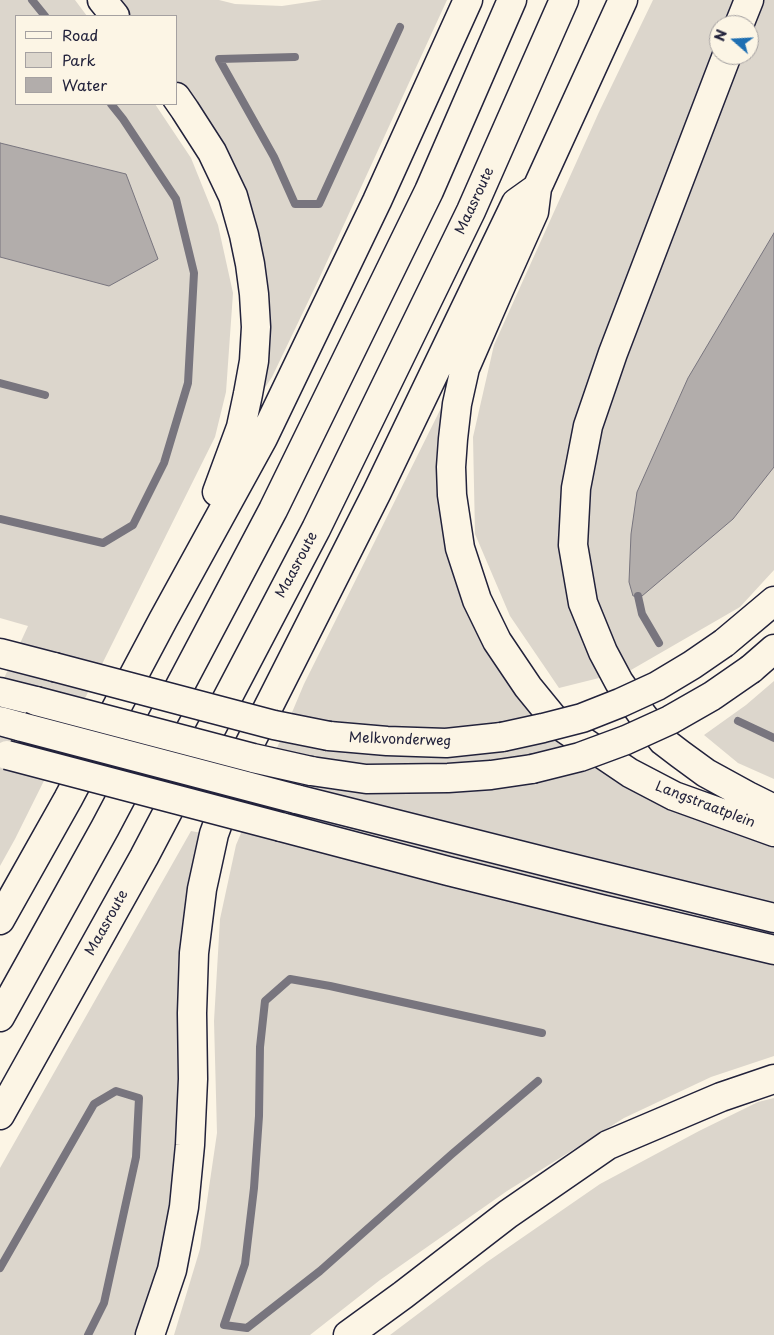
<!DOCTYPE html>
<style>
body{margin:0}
#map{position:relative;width:774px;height:1335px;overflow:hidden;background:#fcf5e5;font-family:"Playpen Sans",sans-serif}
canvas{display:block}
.legend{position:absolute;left:15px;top:15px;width:162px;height:90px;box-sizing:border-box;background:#fcf5e5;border:1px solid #a5a1a1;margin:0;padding:6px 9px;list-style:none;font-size:15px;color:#22223b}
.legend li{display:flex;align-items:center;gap:10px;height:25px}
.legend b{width:25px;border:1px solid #a5a1a1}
.north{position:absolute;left:709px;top:15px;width:50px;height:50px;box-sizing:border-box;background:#fcf5e5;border:1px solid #a5a1a1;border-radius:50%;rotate:289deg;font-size:14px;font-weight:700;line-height:20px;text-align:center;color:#22223b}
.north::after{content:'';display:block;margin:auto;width:18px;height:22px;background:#1f6fb2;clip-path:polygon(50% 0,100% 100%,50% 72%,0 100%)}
</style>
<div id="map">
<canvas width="774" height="1335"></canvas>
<ul class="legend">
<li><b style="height:6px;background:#fcf5e5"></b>Road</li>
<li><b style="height:14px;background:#dcd6cc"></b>Park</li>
<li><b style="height:14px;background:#b2adab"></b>Water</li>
</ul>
<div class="north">N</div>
</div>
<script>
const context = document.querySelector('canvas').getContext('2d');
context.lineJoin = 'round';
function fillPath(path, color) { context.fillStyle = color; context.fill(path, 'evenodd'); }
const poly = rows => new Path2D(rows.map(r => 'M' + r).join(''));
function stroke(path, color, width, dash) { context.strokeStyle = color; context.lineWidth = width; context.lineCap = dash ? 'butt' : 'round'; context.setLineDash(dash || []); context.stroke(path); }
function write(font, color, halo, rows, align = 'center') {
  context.font = font + ' "Playpen Sans",sans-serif'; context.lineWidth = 4; context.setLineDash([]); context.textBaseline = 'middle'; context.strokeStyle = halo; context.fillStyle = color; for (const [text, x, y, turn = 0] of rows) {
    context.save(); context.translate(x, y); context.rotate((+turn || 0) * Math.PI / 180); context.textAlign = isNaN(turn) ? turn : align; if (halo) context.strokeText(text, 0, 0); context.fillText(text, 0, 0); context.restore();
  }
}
fillPath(poly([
 [0,0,75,0,87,16,16,16,16,104,155,104,191,158,218,225,233,293,226,392,215,437,15,839,0,866,0,687,28,626,0,618],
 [112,0,219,0,235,4,282,6,322,0,447,0,318,281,272,377,258,398,266,336,194,102,176,80,176,16,125,16],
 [653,0,774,0,774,570,740,607,631,670,559,688,510,616,475,534,473,437,494,345,599,112],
 [719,25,749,25,749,55,719,55],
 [446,398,451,564,480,638,529,705,774,841,774,1056,711,1077,624,1118,507,1191,380,1280,310,1335,174,1335,200,1249,217,1133,214,1021,220,919,236,845,304,684],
 [774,681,774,779,738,763,704,735,746,705],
 [191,831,207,834,180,1078,177,1172,169,1229,152,1292,135,1335,0,1335,0,1168],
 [774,1098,774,1335,390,1335,487,1262,600,1184,699,1131,758,1102]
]), '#dcd6cc');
const water = poly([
 [0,143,126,174,158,259,109,286,0,257,0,143],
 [774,233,774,467,733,519,642,596,633,596,629,582,631,534,637,492,688,378,774,233]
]);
fillPath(water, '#b2adab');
stroke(water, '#78757e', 1);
stroke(poly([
 [32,0,45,16],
 [295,57,219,59,274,157,295,204,319,204,400,27],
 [0,383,45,395],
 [0,519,103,543,133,525,164,463,188,383,194,273,176,199,123,119,111,104],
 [638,596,642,614,659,643],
 [738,721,774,738],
 [538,1081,452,1154,320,1271,247,1328,224,1325,245,1264,254,1188,259,1116,260,1047,265,1001,290,979,330,986,542,1033],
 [0,1268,94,1104,116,1091,139,1098,136,1157,104,1303,88,1335]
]), '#78757e', 8);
const major = poly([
 [724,643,774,601],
 [0,653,54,667],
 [751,669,774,649],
 [0,692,36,701],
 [329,736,387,741,446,743,502,737],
 [311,771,366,779,448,778,491,775,532,769]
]);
const highway = poly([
 [102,0,115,16],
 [623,0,537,188,534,212,499,290,465,368,457,404,453,439,451,467,452,495,460,548,477,600,497,641,528,687,559,725,630,773,674,796,774,832],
 [739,25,749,0],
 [727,55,613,353,588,426,576,488,573,545,583,603,603,652,619,682,643,716,663,741,680,754,706,773,748,796,774,809],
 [176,97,185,110,212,152,233,196,244,235,250,264,254,294,256,327,254,361,248,394,241,427,217,492],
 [0,721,22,727],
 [296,799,555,864,774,918],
 [281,827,448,871,601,909,774,950],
 [0,920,68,799,163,620,263,438,377,201,468,0],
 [0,1017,105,828,273,510,429,191,512,0],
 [0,1115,144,857,316,529,471,211,564,0],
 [150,1335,172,1270,184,1207,190,1145,193,1079,192,1013,194,953,202,889,214,834,239,765,377,492,516,203,537,188],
 [348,1335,403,1295,508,1214,608,1145,721,1097,774,1079]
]);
stroke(major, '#22223b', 31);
stroke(highway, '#22223b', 31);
stroke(major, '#fcf5e5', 28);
stroke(highway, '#fcf5e5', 28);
const majorBridge = poly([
 [54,667,274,725,329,736],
 [36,701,253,758,311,771],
 [502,737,543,728,582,718,620,703,657,686,692,665,724,643],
 [532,769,580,757,626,740,670,720,712,696,751,669]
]);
const highwayBridge = poly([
 [22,727,296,799],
 [7,755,281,827]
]);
stroke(majorBridge, '#22223b', 31, []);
stroke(highwayBridge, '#22223b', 31, []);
stroke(majorBridge, '#fcf5e5', 28);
stroke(highwayBridge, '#fcf5e5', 28);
write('14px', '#22223b', '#fcf5e5', [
 ["Maasroute",475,201,-65],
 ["Maasroute",297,565,-62],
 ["Melkvonderweg",400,740,2],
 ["Langstraatplein",705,805,21],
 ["Maasroute",107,923,-61]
]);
</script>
